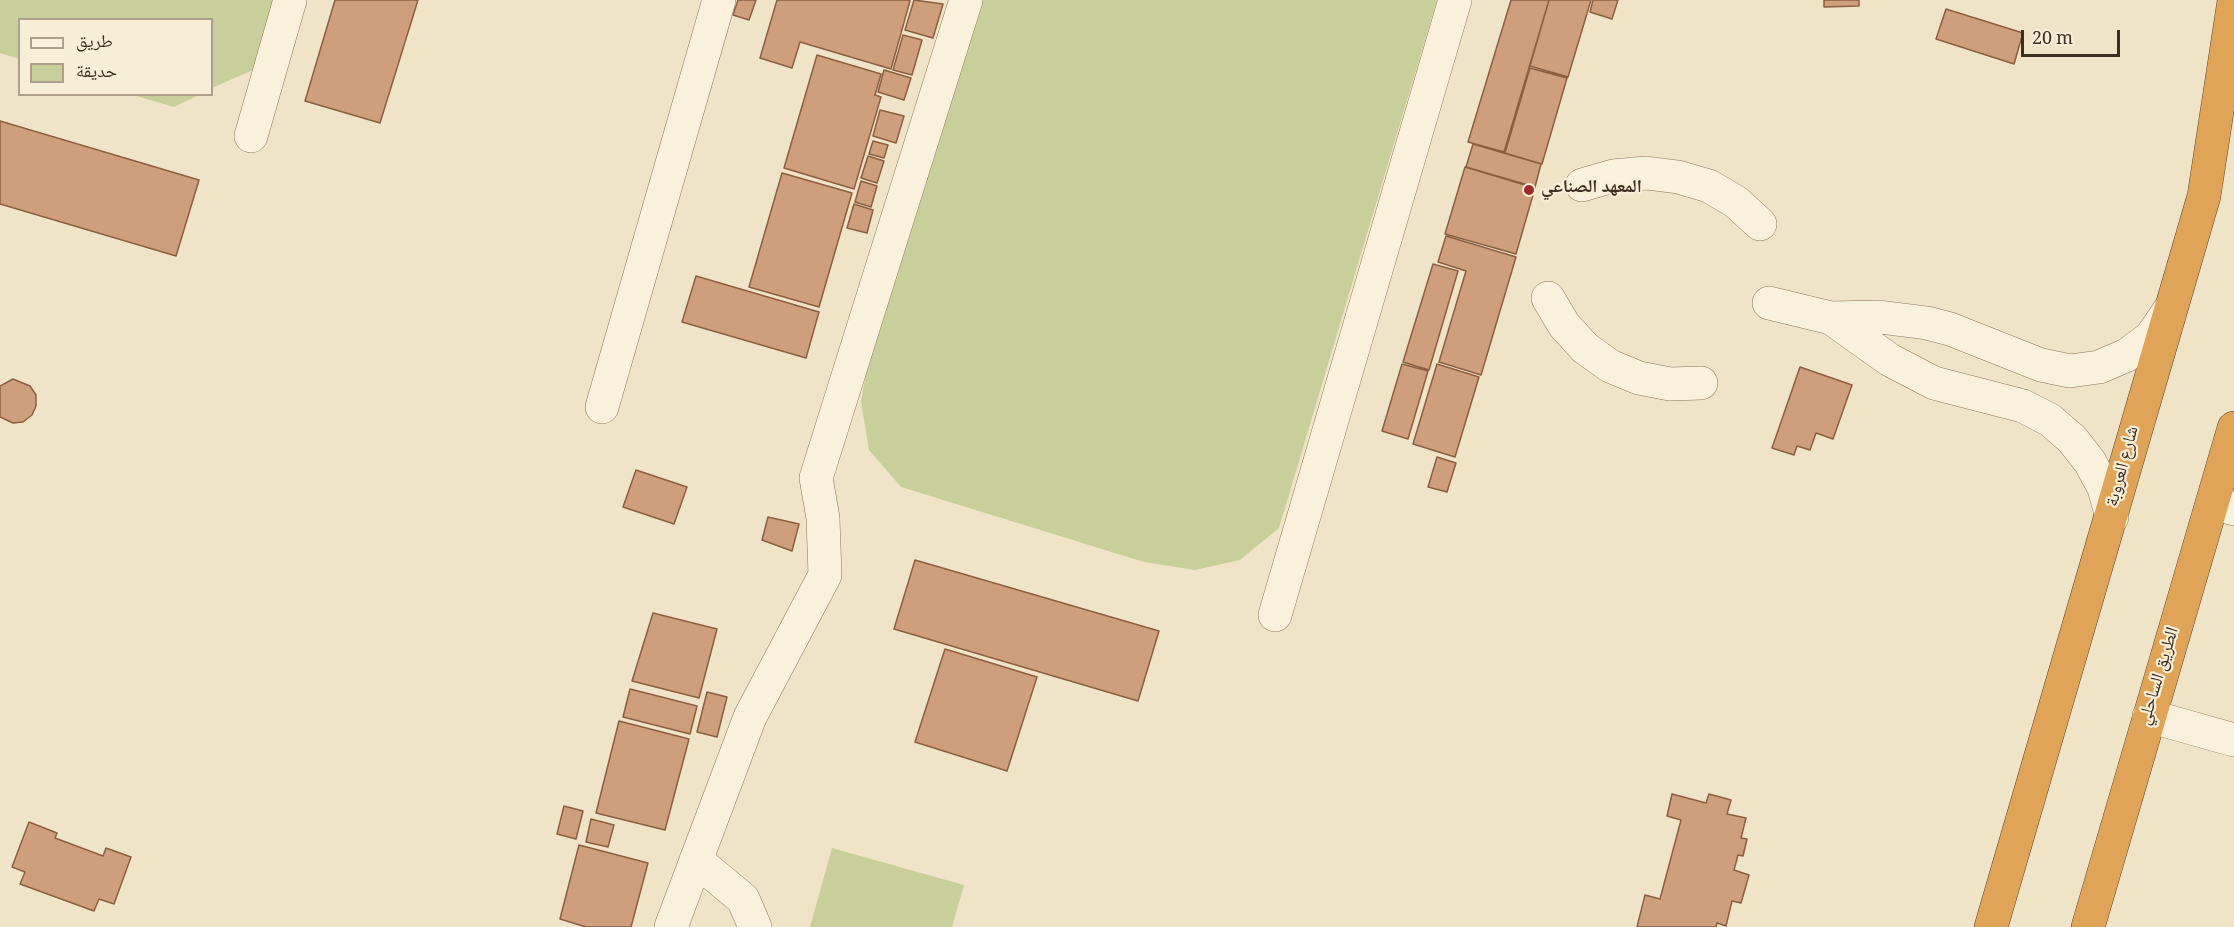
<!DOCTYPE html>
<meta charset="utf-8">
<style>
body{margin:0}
#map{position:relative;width:2234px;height:927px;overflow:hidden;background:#f0e4c8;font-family:Georgia,"Noto Naskh Arabic",serif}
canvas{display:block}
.legend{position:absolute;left:18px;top:18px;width:195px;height:78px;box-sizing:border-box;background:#f7eed8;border:2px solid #ada18e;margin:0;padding:8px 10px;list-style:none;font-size:18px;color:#3d2e20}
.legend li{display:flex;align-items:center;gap:12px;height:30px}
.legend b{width:30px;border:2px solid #ada18e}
.scale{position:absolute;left:2021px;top:30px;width:99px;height:27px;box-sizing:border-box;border:3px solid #3d2e20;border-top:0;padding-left:8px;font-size:18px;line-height:21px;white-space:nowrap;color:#3d2e20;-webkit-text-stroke:4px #f7eed8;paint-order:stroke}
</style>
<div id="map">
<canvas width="2234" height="927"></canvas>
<ul class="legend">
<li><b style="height:8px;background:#faf1dc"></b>طريق</li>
<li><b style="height:16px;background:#c9cf9b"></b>حديقة</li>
</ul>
<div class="scale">20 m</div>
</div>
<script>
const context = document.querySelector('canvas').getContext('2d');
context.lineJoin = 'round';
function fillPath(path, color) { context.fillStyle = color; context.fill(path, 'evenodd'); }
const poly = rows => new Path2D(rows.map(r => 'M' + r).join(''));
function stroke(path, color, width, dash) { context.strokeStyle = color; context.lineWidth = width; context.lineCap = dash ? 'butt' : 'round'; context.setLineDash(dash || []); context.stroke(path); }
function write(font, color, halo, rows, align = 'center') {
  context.font = font + ' Georgia,"Noto Naskh Arabic",serif'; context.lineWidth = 4.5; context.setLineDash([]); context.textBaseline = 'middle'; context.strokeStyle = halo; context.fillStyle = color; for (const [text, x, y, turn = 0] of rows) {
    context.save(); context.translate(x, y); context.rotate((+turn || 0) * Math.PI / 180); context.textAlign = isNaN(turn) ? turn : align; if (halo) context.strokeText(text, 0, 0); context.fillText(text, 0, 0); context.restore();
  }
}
fillPath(poly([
 [0,0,275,0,253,70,212,88,212,20,20,20,19,59,0,53],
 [979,0,1437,0,1279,528,1240,560,1195,570,1144,562,901,487,869,450,861,402,868,361],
 [133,95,199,95,174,107],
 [832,848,964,885,952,927,810,927]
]), '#c9cf9b');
const building = poly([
 [335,0,418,0,380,123,305,101,335,0],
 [738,0,756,0,749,20,733,15,738,0],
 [777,0,907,0,910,1,891,69,800,42,792,68,760,58,777,0],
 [914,0,943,4,933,38,905,30,914,0],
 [1511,0,1549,0,1504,152,1468,142,1511,0],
 [1549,0,1591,0,1568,77,1530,66,1549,0],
 [1593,0,1618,0,1612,19,1590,12,1593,0],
 [1824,0,1859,0,1859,6,1824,7,1824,0],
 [1946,9,2023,33,2014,64,1936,39,1946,9],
 [903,35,922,40,912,75,893,70,903,35],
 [817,55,881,74,875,95,881,97,854,189,784,168,817,55],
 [1530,68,1567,78,1542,164,1505,153,1530,68],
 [884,70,911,78,904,100,878,92,884,70],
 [880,110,904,116,896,143,873,136,880,110],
 [0,121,199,180,176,256,0,204,0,121],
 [873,141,888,145,884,158,869,154,873,141],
 [1473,144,1541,164,1535,187,1466,167,1473,144],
 [868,156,884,161,877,183,861,178,868,156],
 [1465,167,1535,188,1516,254,1445,234,1465,167],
 [782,173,852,193,819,307,749,287,782,173],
 [861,181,877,186,871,207,855,202,861,181],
 [854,204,873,210,867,233,847,228,854,204],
 [1446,236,1516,257,1481,375,1439,362,1466,271,1438,262,1446,236],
 [1433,264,1458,271,1429,370,1403,362,1433,264],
 [696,276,819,312,806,358,682,322,696,276],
 [1402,364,1428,371,1408,439,1382,431,1402,364],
 [1437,364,1479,377,1455,457,1413,444,1437,364],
 [1800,367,1852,385,1833,439,1816,433,1810,450,1797,446,1794,455,1772,448,1800,367],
 [13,379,30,386,36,395,36,406,32,415,23,422,13,423,0,417,0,386,13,379],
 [1437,457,1456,463,1447,492,1428,487,1437,457],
 [636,470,687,487,674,524,623,507,636,470],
 [768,517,799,524,792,551,762,540,768,517],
 [915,560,1159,631,1138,701,894,629,915,560],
 [653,613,717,629,699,698,632,681,653,613],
 [945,649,1037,677,1007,771,915,742,945,649],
 [630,689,697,706,690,734,623,717,630,689],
 [707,692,727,697,717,737,697,732,707,692],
 [619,721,689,739,665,830,596,813,619,721],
 [1672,794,1706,803,1709,794,1731,800,1727,814,1746,818,1741,838,1747,839,1743,856,1738,855,1734,870,1749,875,1741,903,1732,901,1726,926,1717,923,1716,927,1637,927,1645,895,1660,899,1681,820,1667,816,1672,794],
 [564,806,583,811,576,839,557,834,564,806],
 [591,819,614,825,608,847,586,842,591,819],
 [29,822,57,833,55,838,103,856,106,848,131,857,114,904,99,899,94,911,20,884,25,872,12,867,29,822],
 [579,845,648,863,631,927,586,927,560,919,579,845]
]);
fillPath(building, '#cf9f7d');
stroke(building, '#8d5f41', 1.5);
const minor = poly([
 [251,136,290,0],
 [1582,185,1613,176,1646,173,1678,177,1709,186,1736,202,1760,224],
 [1548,298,1564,325,1585,348,1610,366,1639,378,1670,384,1701,383],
 [1769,303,1831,318,1879,317,1927,323,1950,329,2041,365,2070,371,2099,367,2127,355,2151,337,2168,312],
 [1831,318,1890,360,1934,383,2023,406,2050,420,2072,439,2090,462,2104,488,2112,517],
 [602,407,719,0],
 [2213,503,2234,509],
 [1275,615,1455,0],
 [2149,716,2234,740],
 [696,860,743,899,755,927],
 [671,927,750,717,825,575,823,518,816,478,966,0]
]);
const highway = poly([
 [1991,927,2204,196,2234,1],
 [2088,927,2234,428]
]);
stroke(minor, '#8d765c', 34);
stroke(highway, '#5b4430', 34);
stroke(minor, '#faf1dc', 33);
stroke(highway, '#e0a458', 33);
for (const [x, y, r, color] of [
 [1529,190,6,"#9e2a2b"]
]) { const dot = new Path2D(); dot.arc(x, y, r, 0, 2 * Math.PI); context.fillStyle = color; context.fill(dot); stroke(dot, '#f7eed8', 2); }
write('bold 18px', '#3d2e20', '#f7eed8', [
 ["المعهد الصناعي",1541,190]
], 'left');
write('18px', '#3d2e20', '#f7eed8', [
 ["شارع العروبة",2125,467,-75],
 ["الطريق الساحلي",2161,677,-73]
]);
</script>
